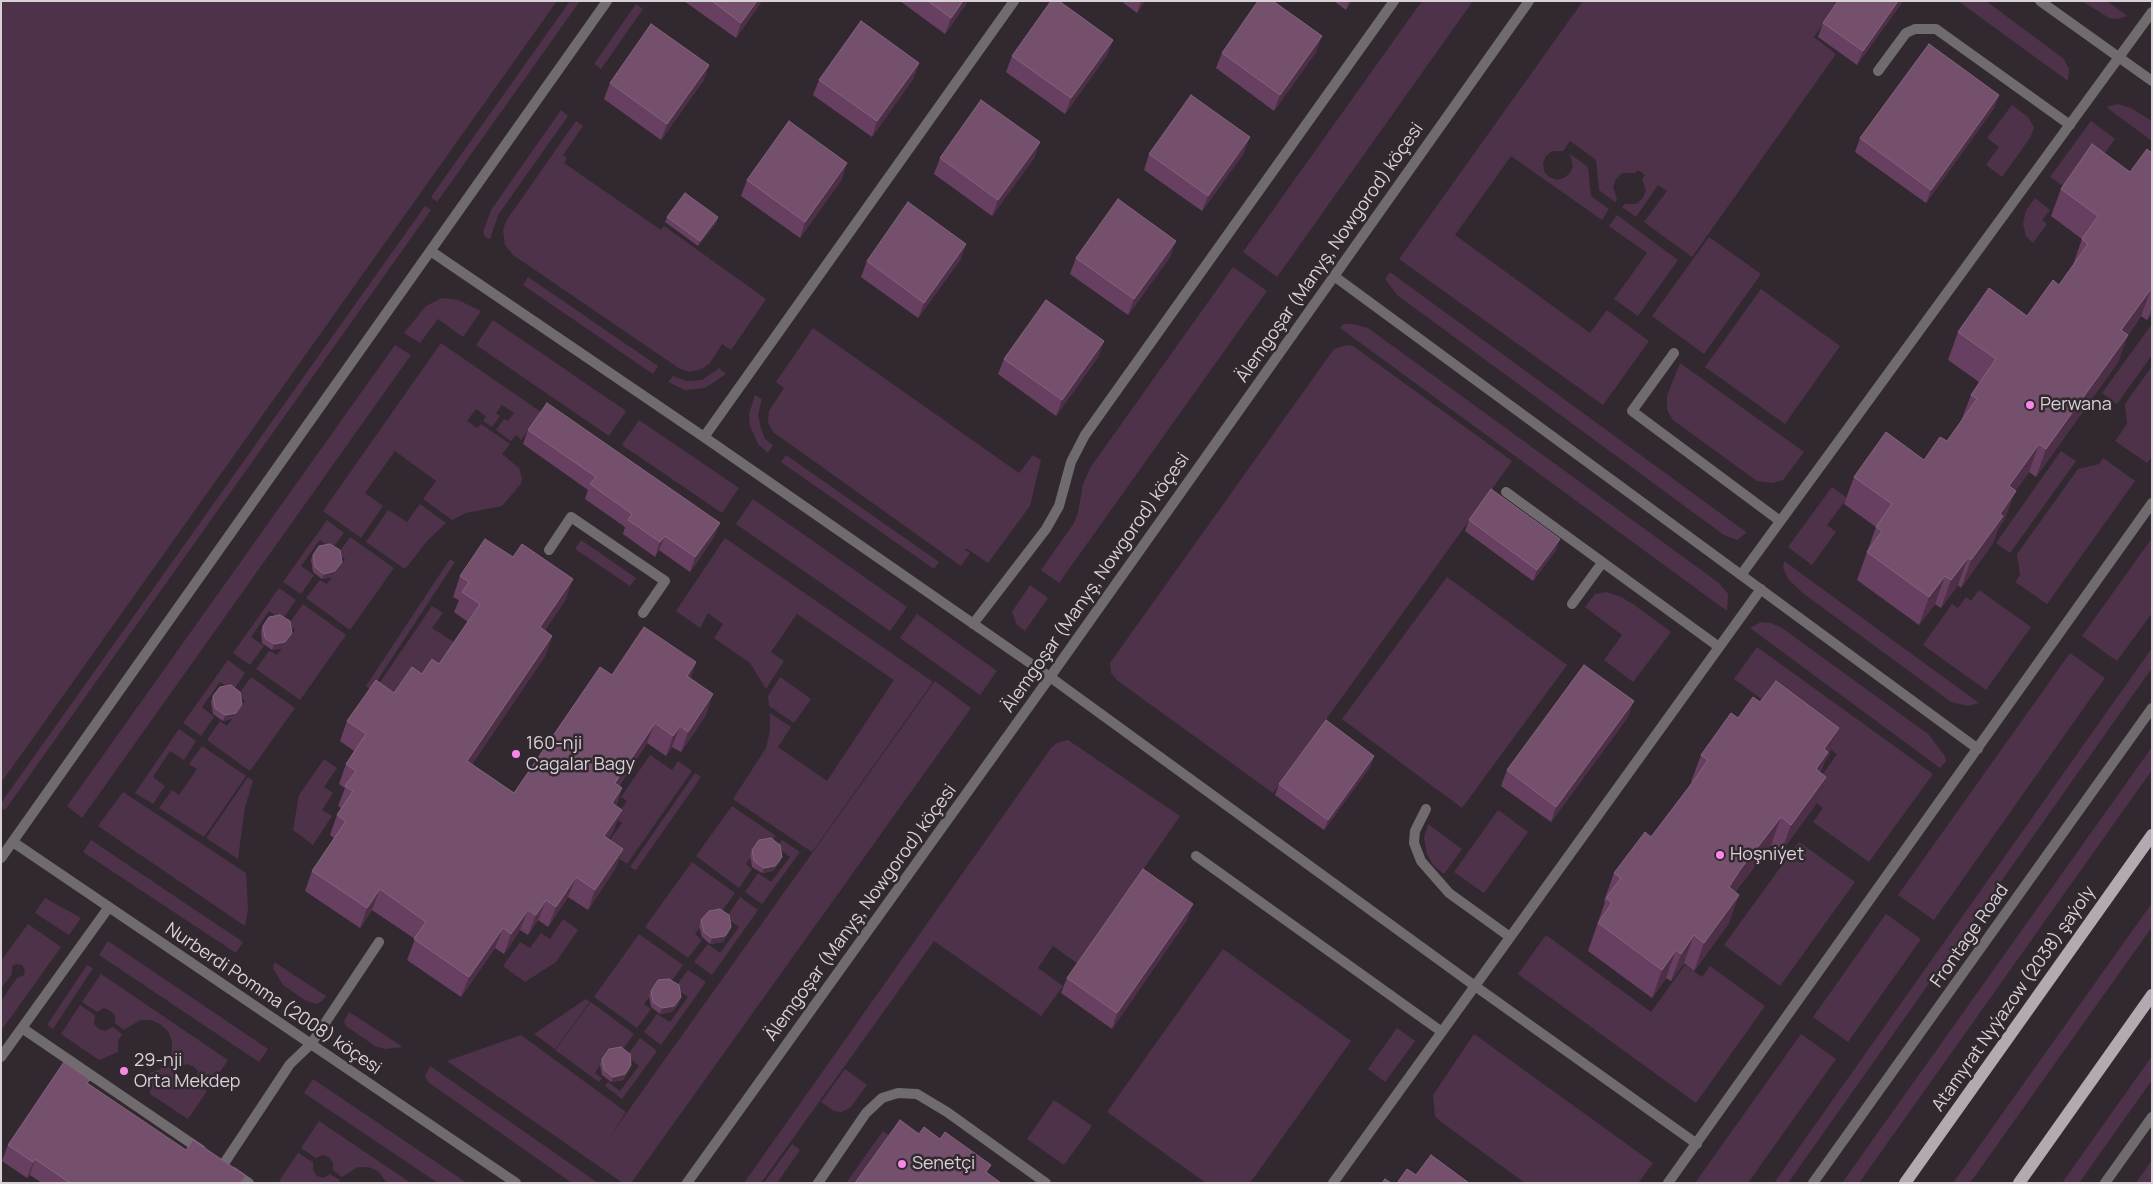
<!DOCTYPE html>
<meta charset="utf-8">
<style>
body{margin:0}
#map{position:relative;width:2153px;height:1184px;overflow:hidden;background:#322930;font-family:Manrope,sans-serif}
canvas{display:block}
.frame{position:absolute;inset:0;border:2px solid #d8d2d6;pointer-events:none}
</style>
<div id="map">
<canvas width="2153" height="1184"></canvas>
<div class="frame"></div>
</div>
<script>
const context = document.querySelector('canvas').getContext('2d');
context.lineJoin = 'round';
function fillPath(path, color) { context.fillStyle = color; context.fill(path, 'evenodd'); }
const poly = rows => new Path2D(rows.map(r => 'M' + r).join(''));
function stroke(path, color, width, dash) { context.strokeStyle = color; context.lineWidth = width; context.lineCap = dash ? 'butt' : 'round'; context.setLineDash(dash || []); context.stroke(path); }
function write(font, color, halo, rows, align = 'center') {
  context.font = font + ' Manrope,sans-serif'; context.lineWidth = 5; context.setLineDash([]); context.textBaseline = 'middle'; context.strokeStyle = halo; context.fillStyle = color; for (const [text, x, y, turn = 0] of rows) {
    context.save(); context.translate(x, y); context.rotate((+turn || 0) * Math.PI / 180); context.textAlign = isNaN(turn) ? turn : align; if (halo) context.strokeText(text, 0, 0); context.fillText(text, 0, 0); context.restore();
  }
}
fillPath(poly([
 [1,1,557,1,1,783],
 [570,1,580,1,437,202,431,197],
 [1422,1,1473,1,1277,277,1243,252],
 [1583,1,1839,1,1814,37,1836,54,1692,257,1644,222,1667,191,1658,185,1636,217,1622,207,1625,204,1636,204,1643,198,1646,190,1642,179,1645,175,1638,170,1635,173,1622,173,1616,179,1613,187,1617,199,1615,202,1599,190,1596,160,1570,141,1563,151,1552,151,1546,156,1543,163,1544,171,1549,177,1557,180,1564,178,1570,173,1573,166,1570,154,1588,167,1591,196,1609,209,1602,220,1511,156,1455,235,1590,333,1607,310,1649,341,1603,405,1399,259],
 [1958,1,1986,1,2064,59,2069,69,2068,81],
 [2082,1,2107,1,2127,16,2118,19,2109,18],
 [636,4,643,9,601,69,594,64],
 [2118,104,2131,108,2152,121,2152,141,2106,107],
 [2012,105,2029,118,2034,128,2030,138,2002,177,1986,165,1999,147,1987,138],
 [561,110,568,116,498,215,490,239,486,238,483,232,491,210],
 [576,121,583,126,563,155,567,158,564,163,661,230,664,226,766,299,731,350,722,344,710,363,702,369,690,372,680,369,513,255,505,245,503,230,506,221],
 [2091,121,2115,139,2091,172,2066,188,2050,177],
 [2035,198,2050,210,2042,220,2047,224,2033,243,2026,236,2023,224,2026,210],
 [425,206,431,210,5,810,1,808,1,803],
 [1617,215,1678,260,1638,316,1614,299,1647,253,1609,226],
 [1709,237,1761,274,1704,354,1652,316],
 [1233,267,1267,291,1059,583,1041,570,1074,523,1078,513,1083,484,1090,468],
 [1390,272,1746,532,1746,533,1737,540,1724,535,1397,295,1385,279],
 [528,277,658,366,653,374,523,285],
 [1761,289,1840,346,1785,424,1705,367],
 [442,298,458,300,481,311,463,337,438,319,420,343,404,333,426,306],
 [493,320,626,411,609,436,476,345],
 [1343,324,1353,324,1368,328,1719,583,1728,594,1727,611,1340,328],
 [2152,324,2152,355,2117,404,2102,393],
 [813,328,1019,473,1033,455,1041,460,1030,506,988,563,966,548,965,550,970,553,961,566,773,432,768,422,769,411,784,388,776,382],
 [441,343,541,412,521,440,516,435,511,441,496,430,504,419,508,421,514,413,502,405,496,413,500,416,492,427,483,421,486,416,476,409,467,421,477,428,481,424,510,444,502,454,519,468,522,479,520,485,502,506,466,513,452,520,423,499,436,481,395,451,365,493,383,506,361,538,323,511],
 [395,345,411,355,82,818,67,806],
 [1347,345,1353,346,1512,461,1273,793,1118,681,1111,673,1110,663,1334,349],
 [1680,363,1804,452,1783,480,1772,483,1757,481,1673,420,1667,410,1667,396],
 [2152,366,2152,457,2147,463,2115,441,2127,424,2125,404],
 [719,368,726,374,705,388,685,390,668,382,673,376,686,381,702,380],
 [755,395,762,399,758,415,761,429,765,439,773,445,768,453,758,444,750,426,749,414],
 [639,420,739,488,722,513,622,445],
 [2061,451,2076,461,2010,553,1996,543],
 [786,455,939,562,934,569,781,462],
 [2103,458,2135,481,2047,604,2015,582,2020,575,2017,554,2078,469,2099,464],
 [1832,487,1847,498,1827,525,1836,532,1812,565,1788,547],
 [753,499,907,607,890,631,736,524],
 [420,504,446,523,428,540,405,569,366,542,388,510,407,522],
 [327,520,344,533,332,549,320,540,301,566,314,575,301,594,283,582],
 [350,537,394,568,350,630,306,598,320,580,327,584,345,559,338,554],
 [725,538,933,682,812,852,733,799,766,748,770,731,770,713,791,727,778,747,827,781,894,680,797,614,771,652,784,661,766,689,750,663,714,638,723,624,708,613,700,628,676,611],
 [2152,538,2152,613,2117,661,2082,636],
 [581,540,636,578,630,586,575,549],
 [450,559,455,562,371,690,366,686],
 [1784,561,1979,703,1968,706,1951,702,1804,594,1789,580,1783,568],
 [1447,577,1567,665,1462,808,1342,719],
 [1030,585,1048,598,1025,631,1017,625,1012,612],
 [279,588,296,600,282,620,269,611,251,637,264,646,250,665,233,653],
 [1979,590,2031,627,1986,690,1923,645,1952,604,1958,608,1966,597,1971,601],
 [1606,592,1621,597,1633,604,1671,632,1633,682,1604,660,1622,635,1585,607,1595,594],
 [303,604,346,635,300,700,256,669,269,651,277,655,295,630,288,625],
 [432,606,443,613,432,628,454,642,430,679,385,707,370,697],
 [917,614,997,671,980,695,900,638],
 [1761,622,1771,623,1782,628,1928,734,1945,756,1946,761,1940,768,1750,628],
 [1757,647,1933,774,1869,862,1813,822,1823,808,1807,796,1837,754,1734,679],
 [2152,648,2152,668,1788,1183,1774,1183],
 [2070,653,2105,678,1934,920,1898,895],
 [228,660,245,673,233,691,220,682,202,707,214,717,201,736,183,723],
 [251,677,295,708,250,771,207,740,220,721,227,726,245,701,238,695],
 [780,677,811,699,794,723,769,706,768,696],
 [935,681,971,708,631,1183,623,1183,447,1061,521,1035,626,1112,608,1139],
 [179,729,196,741,184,760,170,751,153,777,165,786,153,804,135,793],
 [1068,740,1180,816,1078,964,1053,946,1038,968,1063,986,1041,1016,934,941,761,1183,744,1183,1051,748,1057,743],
 [202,746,246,776,204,837,159,808,172,790,179,795,197,769,189,764],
 [2152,747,2152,770,1859,1183,1842,1183],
 [650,755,672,770,678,761,692,771,627,864,604,848,622,823,615,818,627,801,621,797],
 [324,759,337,768,324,787,333,793,322,810,332,816,313,845,293,830,299,795],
 [695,773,701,777,636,870,630,867],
 [248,777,253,781,245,807,238,859,206,838],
 [123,792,246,873,248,909,245,926,98,826],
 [732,806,776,836,771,843,764,838,746,864,752,869,739,888,696,856],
 [1498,810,1528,832,1484,893,1454,872],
 [1428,824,1462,849,1444,874,1433,865,1427,854,1424,838],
 [91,840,243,942,236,953,83,852],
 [782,840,800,852,762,904,745,892,758,873,771,882,790,857,777,847],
 [1799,842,1855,882,1780,986,1724,945],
 [692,862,735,893,720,914,713,909,695,934,702,940,688,958,645,927],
 [740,897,758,910,712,975,694,962,708,944,720,953,739,927,726,918],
 [45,898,81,918,69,935,35,913],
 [2152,903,2152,927,1970,1183,1953,1183],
 [1886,914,1921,939,1848,1042,1813,1017],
 [563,919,578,930,556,962,525,982,503,966,520,942,530,948,541,933,550,939],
 [28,924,61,947,1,1031,1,1001,17,978,24,975,25,970,22,965,16,964,12,966,12,974,1,988,1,961],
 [639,934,683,965,670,983,663,979,644,1004,651,1009,637,1028,594,997],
 [1546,935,1651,1012,1685,965,1702,977,1710,966,1765,1006,1696,1103,1518,974],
 [108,941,268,1049,259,1062,99,955],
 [1223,949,1351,1041,1250,1183,1206,1183,1107,1112],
 [274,962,326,996,322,1001,317,1004,306,1001,283,985,273,968],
 [87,965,93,968,53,1029,47,1025],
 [688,970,706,982,661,1045,644,1032,657,1014,670,1022,688,997,675,988],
 [101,974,228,1060,210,1087,197,1079,198,1071,193,1066,187,1064,180,1067,169,1059,172,1052,172,1041,168,1031,160,1024,151,1020,140,1020,124,1030,115,1023,115,1016,111,1011,104,1008,97,1012,82,1002],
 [586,999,590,1002,555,1049,534,1034],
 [591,1002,634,1034,621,1052,613,1047,595,1073,602,1078,599,1082,555,1050],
 [80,1005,95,1015,94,1024,99,1029,105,1031,113,1027,122,1034,118,1041,118,1052,99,1060,61,1034],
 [349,1012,403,1047,385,1049,375,1046,346,1026,344,1021],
 [1397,1028,1415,1041,1385,1082,1368,1069],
 [1474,1034,1653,1163,1638,1183,1525,1183,1440,1121,1435,1116,1433,1095],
 [1801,1034,1836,1059,1748,1183,1695,1183],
 [640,1038,657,1051,622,1099,605,1086,608,1082,620,1091,639,1066,627,1056],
 [2152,1056,2152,1080,2079,1183,2062,1183],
 [166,1063,177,1071,177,1079,181,1084,187,1086,195,1083,207,1091,188,1119,150,1094,150,1073,160,1069],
 [430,1066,598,1183,572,1183,428,1082,425,1076],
 [845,1069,867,1085,850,1108,841,1112,834,1111,821,1102],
 [313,1079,467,1183,438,1183,304,1093],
 [1054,1100,1092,1126,1064,1165,1027,1139],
 [319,1121,411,1183,387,1183,378,1171,368,1167,358,1167,342,1177,333,1170,333,1163,329,1157,322,1155,316,1158,301,1148],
 [883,1131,890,1136,857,1183,846,1183],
 [792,1144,800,1150,777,1183,764,1183],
 [298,1153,313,1162,313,1170,317,1176,323,1178,330,1174,340,1180,339,1183,282,1183,279,1181],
 [2152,1160,2152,1180,2150,1183,2136,1183]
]), '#4d3249');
stroke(poly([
 [1878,71,1906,33,1915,29,1936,29,2070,125],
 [1674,353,1632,411,1780,521],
 [1506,492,1719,647],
 [549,550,571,517,665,581,643,613],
 [1741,575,2152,12],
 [1572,604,1602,563],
 [1426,809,1415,831,1414,843,1421,861,1449,893,1510,937],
 [1196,856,1442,1032],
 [22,1028,201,1150],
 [1,1057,109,907],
 [223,1165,290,1064,311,1044,379,942],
 [233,1172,249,1183],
 [818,1183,866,1113,882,1098,898,1093,917,1094,947,1112,1046,1183],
 [1333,1183,1761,589]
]), '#706b6f', 10);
stroke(poly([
 [2040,1,2152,81],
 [432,252,704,437,1050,677,1475,986,1697,1144],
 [1334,276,1978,749],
 [704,437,1014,1],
 [973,624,1046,529,1059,506,1071,462,1085,435,1394,1],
 [13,842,516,1183],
 [1,858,607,1],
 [687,1183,1050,677,1529,1],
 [1668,1183,2152,503],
 [1813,1183,2152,708],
 [2105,1183,2152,1117]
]), '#706b6f', 10);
stroke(poly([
 [1905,1183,2152,835],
 [2019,1183,2152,995]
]), '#b3a9b1', 12);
fillPath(poly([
 [684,1,762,1,736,38],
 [900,1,968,1,945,34],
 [1121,1,1145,1,1137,13],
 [1334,1,1352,1,1346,10],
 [1903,1,1857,65,1818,37,1823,23],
 [1113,40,1107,55,1065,114,1006,72,1012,56],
 [1316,52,1274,111,1216,68,1222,53],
 [919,63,913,79,872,137,813,95,819,80],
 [709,65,703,81,661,140,604,99,610,83],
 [1999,95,1994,108,1926,203,1855,152,1860,138],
 [1040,142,1034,158,992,216,934,174,940,158],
 [1244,153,1202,211,1144,170,1149,154],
 [2152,153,2152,314,2147,320,2141,316,2128,335,2118,362,2036,477,2029,472,2015,491,2005,518,1998,529,1993,543,1961,588,1958,585,1941,608,1935,604,1919,625,1857,580,1876,527,1844,504,1854,477,1924,460,1947,441,1961,421,1971,395,1979,382,1948,360,1958,332,2027,316,2059,285,2073,265,2082,239,2051,216,2061,189,2130,172],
 [842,179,800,238,741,196,747,180],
 [667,217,718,217,716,223,698,246,665,222],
 [966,244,960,260,918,318,861,277,867,261],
 [1170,257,1128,315,1070,274,1076,258],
 [1104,341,1098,357,1056,416,998,374,1004,359],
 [528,430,714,537,690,572,659,550,655,557,623,534,625,527,585,499,588,490,523,444],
 [1469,520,1556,550,1533,581,1465,531],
 [313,555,340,568,333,577,322,579,313,572,311,560],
 [460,576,566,599,545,630,552,636,545,656,472,764,514,793,612,675,690,678,706,715,681,752,672,747,666,756,647,743,619,786,622,788,616,806,614,830,608,839,623,849,615,869,588,910,568,897,548,927,538,920,528,935,520,930,504,954,495,948,461,997,407,960,415,939,372,910,360,928,305,891,312,871,334,838,330,835,337,815,341,808,338,806,345,788,339,784,346,764,354,751,340,741,347,721,394,693,422,674,439,664,468,622,454,612,459,600,453,597],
 [263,626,292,633,290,638,283,648,272,650,262,643,261,631],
 [213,696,242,704,240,709,234,718,223,721,213,714,211,702],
 [1628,717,1551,822,1501,786,1507,770],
 [1738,718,1829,755,1825,761,1820,773,1816,804,1781,852,1771,845,1735,892,1729,923,1694,971,1684,963,1671,981,1666,978,1652,998,1588,951,1605,902,1604,901,1614,873,1651,837,1692,783,1691,782,1701,755],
 [1374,756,1370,767,1324,830,1275,795,1279,784],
 [752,850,780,862,773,871,762,873,752,867,750,855],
 [701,920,729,932,723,942,710,944,702,937,699,926],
 [1187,920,1112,1029,1061,993,1067,978],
 [651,991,679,1003,672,1012,660,1014,651,1007,649,996],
 [602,1059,631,1065,629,1071,623,1080,611,1082,602,1075,600,1064],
 [88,1084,186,1150,244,1183,42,1183,30,1175,27,1178,2,1161,8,1145]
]), '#674061');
fillPath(poly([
 [757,1,762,1,736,38,741,23],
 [963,1,968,1,945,34,951,18],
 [1141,1,1145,1,1137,13],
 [1349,1,1352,1,1346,10],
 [1898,1,1903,1,1857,65,1863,51],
 [1322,36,1316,52,1274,111,1280,95],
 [1113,40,1107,55,1065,114,1071,98],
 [919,63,913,79,872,137,877,121],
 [709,65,703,81,661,140,667,124],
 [1999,95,1994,108,1926,203,1931,190],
 [1250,137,1244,153,1202,211,1208,196],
 [1040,142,1034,158,992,216,998,200],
 [847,163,842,179,800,238,805,222],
 [718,217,716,223,698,246,700,241],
 [1176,241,1170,257,1128,315,1134,299],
 [966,244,960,260,918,318,924,303],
 [2151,289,2141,316,2111,358,2121,330],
 [2152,308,2152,314,2147,320],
 [2128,335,2118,362,2036,477,2046,449],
 [1104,341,1098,357,1056,416,1062,400],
 [2039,444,2029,472,2015,491,2005,518,1998,529,1993,543,1961,588,1971,560,2000,514,2009,486],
 [720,523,714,537,690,572,695,557],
 [665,536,659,550,655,557,660,542],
 [1560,539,1556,550,1533,581,1537,570],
 [1968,558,1958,585,1941,608,1951,580],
 [342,562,340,568,333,577,322,579,324,574],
 [1945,576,1935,604,1919,625,1929,597],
 [573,579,566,599,533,648,540,627],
 [292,633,290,638,283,648,272,650,274,644],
 [552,636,545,656,460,781,467,761],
 [696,662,689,683,687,676],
 [713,694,706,715,681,752,688,732],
 [1634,701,1628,717,1551,822,1556,807],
 [242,704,240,709,234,718,223,721,225,715],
 [655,723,647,743,607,803,615,783],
 [680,726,672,747,666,756,673,736],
 [1839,728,1829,755,1825,761,1818,780,1806,797,1824,749],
 [1374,756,1370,767,1324,830,1328,820],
 [1826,777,1816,804,1781,852,1791,825],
 [622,788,615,808,612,803],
 [622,810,614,830,596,856,604,836],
 [1781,817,1771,845,1730,898,1729,887,1740,870],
 [623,849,615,869,588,910,595,890],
 [782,857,780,862,773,871,762,873,764,868],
 [576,877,568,897,548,927,556,907],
 [380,889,372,910,360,928,367,908],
 [1739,895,1729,923,1694,971,1704,943],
 [546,900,538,920,528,935,536,915],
 [1193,904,1187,920,1112,1029,1117,1013],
 [528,910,520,930,504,954,511,934],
 [731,927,729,932,723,942,710,944,712,938],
 [503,928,495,948,461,997,469,977],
 [1694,935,1684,963,1671,981,1681,954],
 [1676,950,1666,978,1652,998,1662,970],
 [681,997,679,1003,672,1012,660,1014,662,1008],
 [631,1065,629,1071,623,1080,611,1082,613,1077],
 [35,1159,30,1175,27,1178,33,1162]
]), '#4d3048');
const building = poly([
 [712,1,757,1,741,23,712,1],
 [928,1,963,1,951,18,928,1],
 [1051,1,1059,1,1113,40,1071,98,1012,56,1051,1],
 [1258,1,1273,1,1322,36,1280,95,1222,53,1258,1],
 [1838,1,1898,1,1863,51,1823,23,1838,1],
 [861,21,919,63,877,121,819,80,861,21],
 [651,24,709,65,667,124,610,83,651,24],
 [1929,44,1999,95,1931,190,1860,138,1929,44],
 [1191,95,1250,137,1208,196,1149,154,1191,95],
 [981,100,1040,142,998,200,940,158,981,100],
 [789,121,847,163,805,222,747,180,789,121],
 [2092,144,2130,172,2147,149,2152,153,2152,289,2151,289,2121,330,2128,335,2046,449,2039,444,2009,486,2016,491,2000,514,2003,516,1971,560,1968,558,1951,580,1945,576,1929,597,1867,552,1882,531,1876,527,1892,504,1854,477,1886,432,1924,460,1940,437,1947,441,1977,399,1971,395,1996,359,1958,332,1989,288,2027,316,2053,280,2059,285,2088,244,2082,239,2098,216,2061,189,2092,144],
 [685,193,718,217,700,241,667,217,685,193],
 [1118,199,1176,241,1134,299,1076,258,1118,199],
 [908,202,966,244,924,303,867,261,908,202],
 [1046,300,1104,341,1062,400,1004,359,1046,300],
 [547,403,720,523,695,557,665,536,660,542,628,520,632,514,590,484,596,477,528,430,547,403],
 [1491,489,1560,539,1537,570,1469,520,1491,489],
 [485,539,513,557,522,544,573,579,540,627,552,636,467,761,514,793,600,667,612,675,644,627,696,662,687,676,713,694,688,732,680,726,673,736,655,723,615,783,622,788,612,803,622,810,604,836,623,849,595,890,576,877,556,907,546,900,536,915,528,910,511,934,503,928,469,977,414,939,426,922,380,889,367,908,312,871,346,821,337,815,353,791,345,786,356,771,346,764,366,734,347,721,376,680,394,693,412,667,422,674,432,659,439,664,480,604,462,592,469,582,460,576,485,539],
 [330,544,340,550,342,562,335,571,324,574,315,567,313,555,319,546,330,544],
 [280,615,290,621,292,633,285,642,274,644,265,638,263,626,269,617,280,615],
 [1584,665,1634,701,1556,807,1507,770,1584,665],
 [1776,681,1839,728,1824,749,1828,752,1816,769,1826,777,1791,825,1781,817,1740,870,1729,887,1739,895,1704,943,1694,935,1681,954,1676,950,1662,970,1598,923,1612,903,1606,898,1621,878,1614,873,1645,832,1651,837,1695,779,1708,760,1701,755,1731,713,1738,718,1753,697,1760,702,1776,681],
 [231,685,240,692,242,704,236,713,225,715,215,708,213,696,220,687,231,685],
 [1326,720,1374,756,1328,820,1279,784,1326,720],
 [771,838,780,845,782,857,775,866,764,868,754,861,752,850,759,840,771,838],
 [1143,869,1193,904,1117,1013,1067,978,1143,869],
 [720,909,729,915,731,927,725,936,712,938,704,932,701,920,709,911,720,909],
 [669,979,679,985,681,997,674,1006,662,1008,653,1002,651,991,658,980,669,979],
 [621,1047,630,1054,631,1065,625,1074,613,1077,604,1070,602,1059,609,1049,621,1047],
 [64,1062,90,1080,87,1083,186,1150,193,1140,246,1176,241,1183,70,1183,35,1159,33,1162,8,1145,64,1062],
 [900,1120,919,1134,924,1127,940,1139,945,1132,991,1165,986,1172,1001,1183,855,1183,900,1120],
 [1431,1155,1469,1183,1397,1183,1407,1169,1416,1175,1431,1155],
 [1385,1179,1391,1183,1382,1183,1385,1179]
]);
fillPath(building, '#74506d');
stroke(building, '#83647e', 1);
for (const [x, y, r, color] of [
 [2030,405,5,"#f987e8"],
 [516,754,5,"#f987e8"],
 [1720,855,5,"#f987e8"],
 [124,1071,5,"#f987e8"],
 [902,1164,5,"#f987e8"]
]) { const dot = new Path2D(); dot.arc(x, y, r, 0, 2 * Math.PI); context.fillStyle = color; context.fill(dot); stroke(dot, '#322930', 2); }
write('18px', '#d8d2d6', '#322930', [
 ["Älemgoşar (Manyş, Nowgorod) köçesi",1330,253,-55],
 ["Älemgoşar (Manyş, Nowgorod) köçesi",1096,583,-55],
 ["Älemgoşar (Manyş, Nowgorod) köçesi",861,913,-54],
 ["Frontage Road",1970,936,-55],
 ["Nurberdi Pomma (2008) köçesi",273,999,34],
 ["Atamyrat Nyýazow (2038) şaýoly",2014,999,-55]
]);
write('18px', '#d8d2d6', '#322930', [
 ["Perwana",2040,405],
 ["160-nji",526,744],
 ["Cagalar Bagy",526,765],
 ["Hoşniýet",1730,855],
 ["29-nji",134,1061],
 ["Orta Mekdep",134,1082],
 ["Senetçi",912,1164]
], 'left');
</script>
